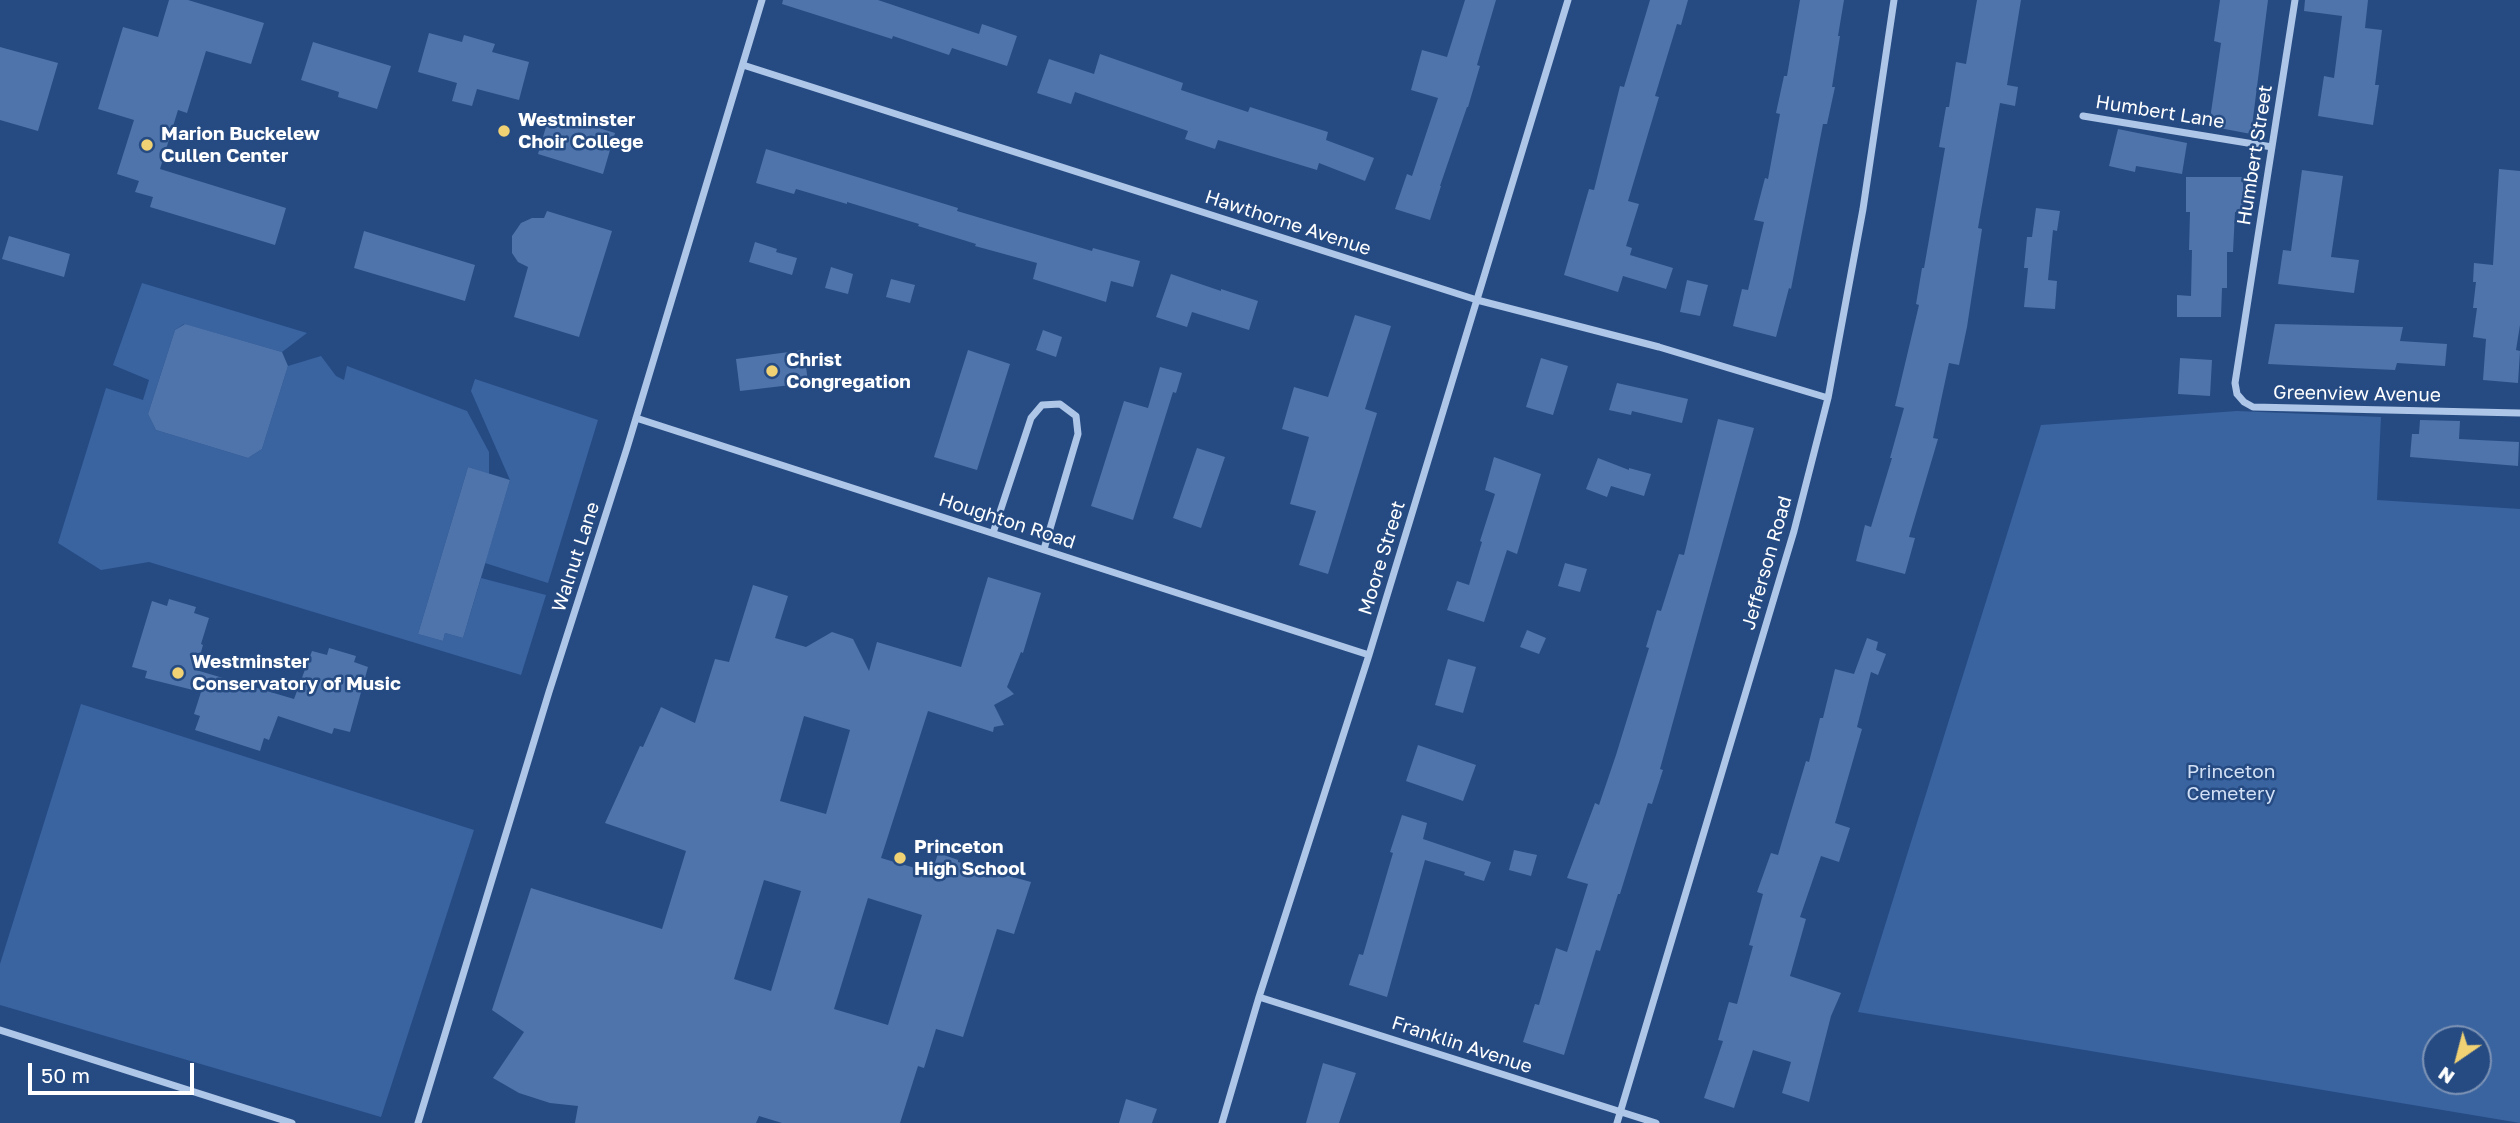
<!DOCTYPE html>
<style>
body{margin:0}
#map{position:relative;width:2520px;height:1123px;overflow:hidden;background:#264b83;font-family:"Golos Text",sans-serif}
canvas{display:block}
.north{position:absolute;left:2422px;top:1025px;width:70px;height:70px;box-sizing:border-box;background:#264b83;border:2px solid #7d93b5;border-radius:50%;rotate:215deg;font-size:19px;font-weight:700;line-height:28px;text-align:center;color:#fff}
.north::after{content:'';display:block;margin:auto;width:24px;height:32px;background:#f0d173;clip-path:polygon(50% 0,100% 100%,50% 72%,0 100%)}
.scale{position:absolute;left:28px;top:1063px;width:166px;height:32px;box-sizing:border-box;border:4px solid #fff;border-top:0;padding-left:9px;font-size:21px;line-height:24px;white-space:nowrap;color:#fff;-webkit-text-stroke:5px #264b83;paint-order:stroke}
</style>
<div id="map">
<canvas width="2520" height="1123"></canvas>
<div class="north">N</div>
<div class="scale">50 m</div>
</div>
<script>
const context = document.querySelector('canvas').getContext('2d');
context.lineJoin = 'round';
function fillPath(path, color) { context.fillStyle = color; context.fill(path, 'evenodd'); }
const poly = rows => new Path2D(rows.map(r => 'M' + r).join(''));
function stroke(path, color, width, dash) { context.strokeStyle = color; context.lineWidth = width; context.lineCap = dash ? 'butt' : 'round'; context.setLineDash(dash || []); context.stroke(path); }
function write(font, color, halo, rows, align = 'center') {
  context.font = font + ' "Golos Text",sans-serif'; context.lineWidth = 5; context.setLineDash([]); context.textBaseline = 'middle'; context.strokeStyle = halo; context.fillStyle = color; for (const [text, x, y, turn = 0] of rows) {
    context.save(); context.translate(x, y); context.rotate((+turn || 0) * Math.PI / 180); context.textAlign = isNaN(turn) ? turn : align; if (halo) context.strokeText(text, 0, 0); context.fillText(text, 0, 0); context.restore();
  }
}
fillPath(poly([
 [142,283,307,333,282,352,184,324,175,330,148,414,156,430,248,458,262,449,288,366,321,356,336,376,344,380,347,366,467,411,489,452,489,474,468,467,418,634,443,641,445,633,463,638,481,578,546,595,521,675,149,562,101,570,58,543,106,388,143,400,149,380,113,365],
 [475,379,598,420,548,583,485,563,510,480,471,391],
 [2237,411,2381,417,2377,500,2520,509,2520,1123,1858,1012,2041,425],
 [2436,1039,2478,1039,2478,1081,2436,1081],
 [81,704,474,830,381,1117,0,1005,0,964]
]), '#3a64a0');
fillPath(poly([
 [169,0,188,0,264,23,251,64,206,51,187,113,178,110,160,169,286,208,275,245,150,207,153,197,135,192,139,181,117,174,134,120,98,109,123,27,158,37],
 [783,0,878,0,979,34,982,24,1017,36,1007,66,952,48,949,55,893,36,892,39,782,4],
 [1465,0,1496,0,1477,65,1480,66,1468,107,1467,107,1440,186,1441,186,1430,220,1395,209,1407,174,1412,176,1438,98,1411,90,1422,50,1447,57],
 [1650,0,1688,0,1681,25,1677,24,1655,96,1659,97,1628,201,1639,204,1626,246,1632,248,1630,255,1673,268,1666,289,1623,276,1618,292,1564,275,1589,189,1594,190,1620,86,1624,87],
 [1800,0,1844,0,1838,36,1840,36,1832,87,1835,87,1827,124,1823,124,1791,289,1789,288,1776,337,1733,326,1742,289,1748,290,1764,222,1754,220,1765,178,1768,179,1780,114,1776,113,1784,76,1787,76],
 [1977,0,2021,0,2007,85,2018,87,2015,106,2000,103,1978,228,1982,229,1967,327,1959,365,1949,363,1933,438,1938,439,1909,537,1915,538,1905,574,1856,561,1865,525,1871,527,1892,458,1890,458,1904,408,1895,406,1919,305,1916,304,1922,268,1924,268,1945,148,1939,147,1946,107,1949,107,1956,62,1966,64],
 [2220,0,2268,0,2251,134,2209,126,2221,43,2214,41],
 [2305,0,2368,0,2365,28,2382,30,2375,85,2379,85,2373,125,2318,116,2324,76,2334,78,2342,16,2304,11],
 [429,33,462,42,464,35,495,44,492,52,529,62,519,100,477,89,472,106,452,101,457,83,418,72],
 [313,42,391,66,377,109,338,97,339,92,301,80],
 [0,47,58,63,38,131,0,120],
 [1100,54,1183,83,1181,90,1248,112,1250,107,1328,132,1326,140,1374,158,1365,181,1319,163,1317,170,1218,140,1215,149,1185,139,1188,131,1075,92,1071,104,1037,93,1049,59,1094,74],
 [550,113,615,133,603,174,538,154],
 [2118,129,2187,143,2182,174,2136,166,2135,172,2109,166],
 [766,149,958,208,957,211,1092,251,1093,248,1140,261,1133,287,1111,281,1106,302,1033,279,1037,263,975,246,976,244,918,226,919,224,847,202,847,204,796,189,794,194,756,183],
 [2499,169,2520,171,2520,325,2516,350,2520,351,2518,383,2483,380,2486,339,2473,337,2477,308,2473,308,2476,282,2473,282,2474,263,2493,265],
 [2302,170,2343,176,2331,257,2359,260,2354,293,2278,284,2283,250,2291,251],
 [2186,177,2243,177,2243,212,2235,212,2233,252,2227,252,2227,288,2222,288,2221,317,2177,317,2177,295,2191,296,2192,250,2189,250,2190,212,2186,212],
 [2036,208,2060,211,2057,231,2053,230,2048,280,2057,281,2055,309,2024,307,2028,268,2024,268,2027,237,2032,237],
 [547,211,612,231,579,337,514,317,528,267,518,262,512,253,512,236,521,223,532,218,544,218],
 [364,231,475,265,465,301,354,268],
 [9,236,70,254,64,277,2,259],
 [755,242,777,249,776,252,797,258,792,275,749,262],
 [831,267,853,274,848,294,825,288],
 [1171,274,1221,291,1221,289,1258,301,1249,330,1192,312,1187,327,1156,317],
 [891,279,915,285,910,303,886,297],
 [1687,280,1708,285,1700,316,1680,312],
 [1355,315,1391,326,1365,409,1377,413,1328,574,1299,565,1316,511,1290,504,1309,437,1282,429,1294,387,1328,397],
 [185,324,282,352,288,366,262,449,248,458,156,430,148,414,175,330],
 [2275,324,2403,327,2400,341,2447,344,2445,366,2397,363,2395,370,2268,364],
 [1043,330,1062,337,1056,357,1036,350],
 [804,350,808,383,740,391,736,359],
 [968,350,1010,364,977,470,934,457],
 [1541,358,1568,366,1553,415,1526,407],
 [2180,358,2212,360,2210,396,2178,394],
 [1160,367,1182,373,1176,393,1173,392,1133,520,1091,506,1124,401,1148,408],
 [1617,383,1688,399,1682,423,1632,411,1631,415,1609,410],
 [1718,419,1754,428,1660,769,1663,770,1652,804,1648,803,1620,894,1618,894,1600,951,1596,950,1564,1055,1523,1042,1535,1004,1539,1005,1556,948,1567,952,1588,884,1567,878,1595,803,1599,805,1616,755,1649,648,1646,647,1657,610,1661,611,1679,554,1684,555],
 [2420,420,2460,421,2459,439,2519,442,2518,466,2410,457,2412,434,2419,434],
 [1197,448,1225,457,1201,528,1173,518],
 [1494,457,1541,474,1517,554,1507,550,1484,622,1447,610,1457,581,1469,585,1482,542,1480,541,1495,494,1485,490],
 [1598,458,1629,470,1629,468,1651,474,1644,496,1611,486,1607,497,1586,489],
 [468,467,510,480,463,638,445,633,443,641,418,634],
 [1565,563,1587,569,1580,592,1558,586],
 [988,577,1041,593,1023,653,1021,652,1007,687,1014,694,994,705,1004,725,994,727,993,732,928,711,881,858,932,873,938,853,958,860,958,862,1031,882,1014,934,997,929,963,1037,936,1029,924,1068,918,1066,900,1123,782,1123,759,1116,756,1123,575,1123,578,1106,550,1103,519,1093,493,1078,524,1032,492,1010,531,888,662,929,686,851,605,823,640,746,643,747,661,707,695,723,715,659,729,662,753,585,788,596,775,638,806,647,832,632,853,639,869,671,877,642,961,667],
 [804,716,850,730,826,814,780,801],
 [764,880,801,891,771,991,734,979],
 [868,898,922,915,888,1025,834,1009],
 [169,599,196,607,194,613,209,618,201,644,203,645,196,670,294,699,312,651,327,655,329,648,356,656,354,662,368,667,350,732,334,728,332,734,278,716,269,740,264,738,260,751,195,730,200,716,194,714,201,692,145,678,147,671,132,667,152,601,167,606],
 [1527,630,1546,638,1539,654,1520,647],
 [1867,638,1878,642,1876,650,1886,654,1878,675,1871,672,1857,727,1862,729,1835,823,1850,828,1839,862,1821,856,1800,917,1806,919,1790,976,1841,993,1831,1016,1809,1102,1782,1093,1791,1062,1753,1050,1734,1108,1704,1098,1723,1041,1718,1040,1729,1002,1737,1004,1753,946,1749,945,1763,894,1757,892,1771,853,1778,855,1806,761,1809,762,1820,718,1823,718,1835,669,1854,674],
 [1448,659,1476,667,1463,713,1435,705],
 [1418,745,1476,765,1463,801,1406,781],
 [1402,815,1427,823,1423,839,1491,862,1484,881,1464,875,1465,872,1425,860,1387,997,1349,985,1359,954,1363,955,1393,853,1390,852],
 [1514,850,1537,855,1531,876,1509,870],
 [1323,1063,1356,1073,1339,1123,1306,1123],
 [1126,1099,1157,1109,1152,1123,1119,1123]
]), '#4e74ab');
stroke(poly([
 [2295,0,2235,383,2237,394,2244,402,2253,407,2520,413],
 [743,65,1477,300,1659,347,1828,398],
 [2083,116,2272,147],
 [636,418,1369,655],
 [993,533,1031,418,1042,405,1060,404,1076,416,1078,434,1044,549],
 [1259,997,1656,1123],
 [0,1030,292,1123],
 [418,1123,549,692,627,448,762,0],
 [1222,1123,1259,997,1369,655,1568,0],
 [1617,1123,1794,531,1828,398,1863,209,1894,0]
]), '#aec6e7', 7);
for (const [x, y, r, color] of [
 [504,131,7,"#f0d173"],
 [147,145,7,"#f0d173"],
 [772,371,7,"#f0d173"],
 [178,673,7,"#f0d173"],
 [900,858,7,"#f0d173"]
]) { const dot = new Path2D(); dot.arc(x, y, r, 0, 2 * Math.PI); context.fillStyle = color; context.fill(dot); stroke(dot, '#264b83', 2.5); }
write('19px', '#fff', '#264b83', [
 ["Humbert Lane",2160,112,9],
 ["Humbert Street",2255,155,-81],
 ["Hawthorne Avenue",1288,223,18],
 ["Greenview Avenue",2357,394,1],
 ["Houghton Road",1007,521,18],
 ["Walnut Lane",576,557,-72],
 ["Moore Street",1382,558,-73],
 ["Jefferson Road",1767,563,-74],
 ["Franklin Avenue",1462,1045,18]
]);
write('bold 19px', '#fff', '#264b83', [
 ["Westminster",518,120],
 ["Choir College",518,142],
 ["Marion Buckelew",161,134],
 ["Cullen Center",161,156],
 ["Christ",786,360],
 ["Congregation",786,382],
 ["Westminster",192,662],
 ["Conservatory of Music",192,684],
 ["Princeton",914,847],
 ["High School",914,869]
], 'left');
write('19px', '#d2e1f6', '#264b83', [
 ["Princeton",2231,772],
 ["Cemetery",2231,794]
]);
</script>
